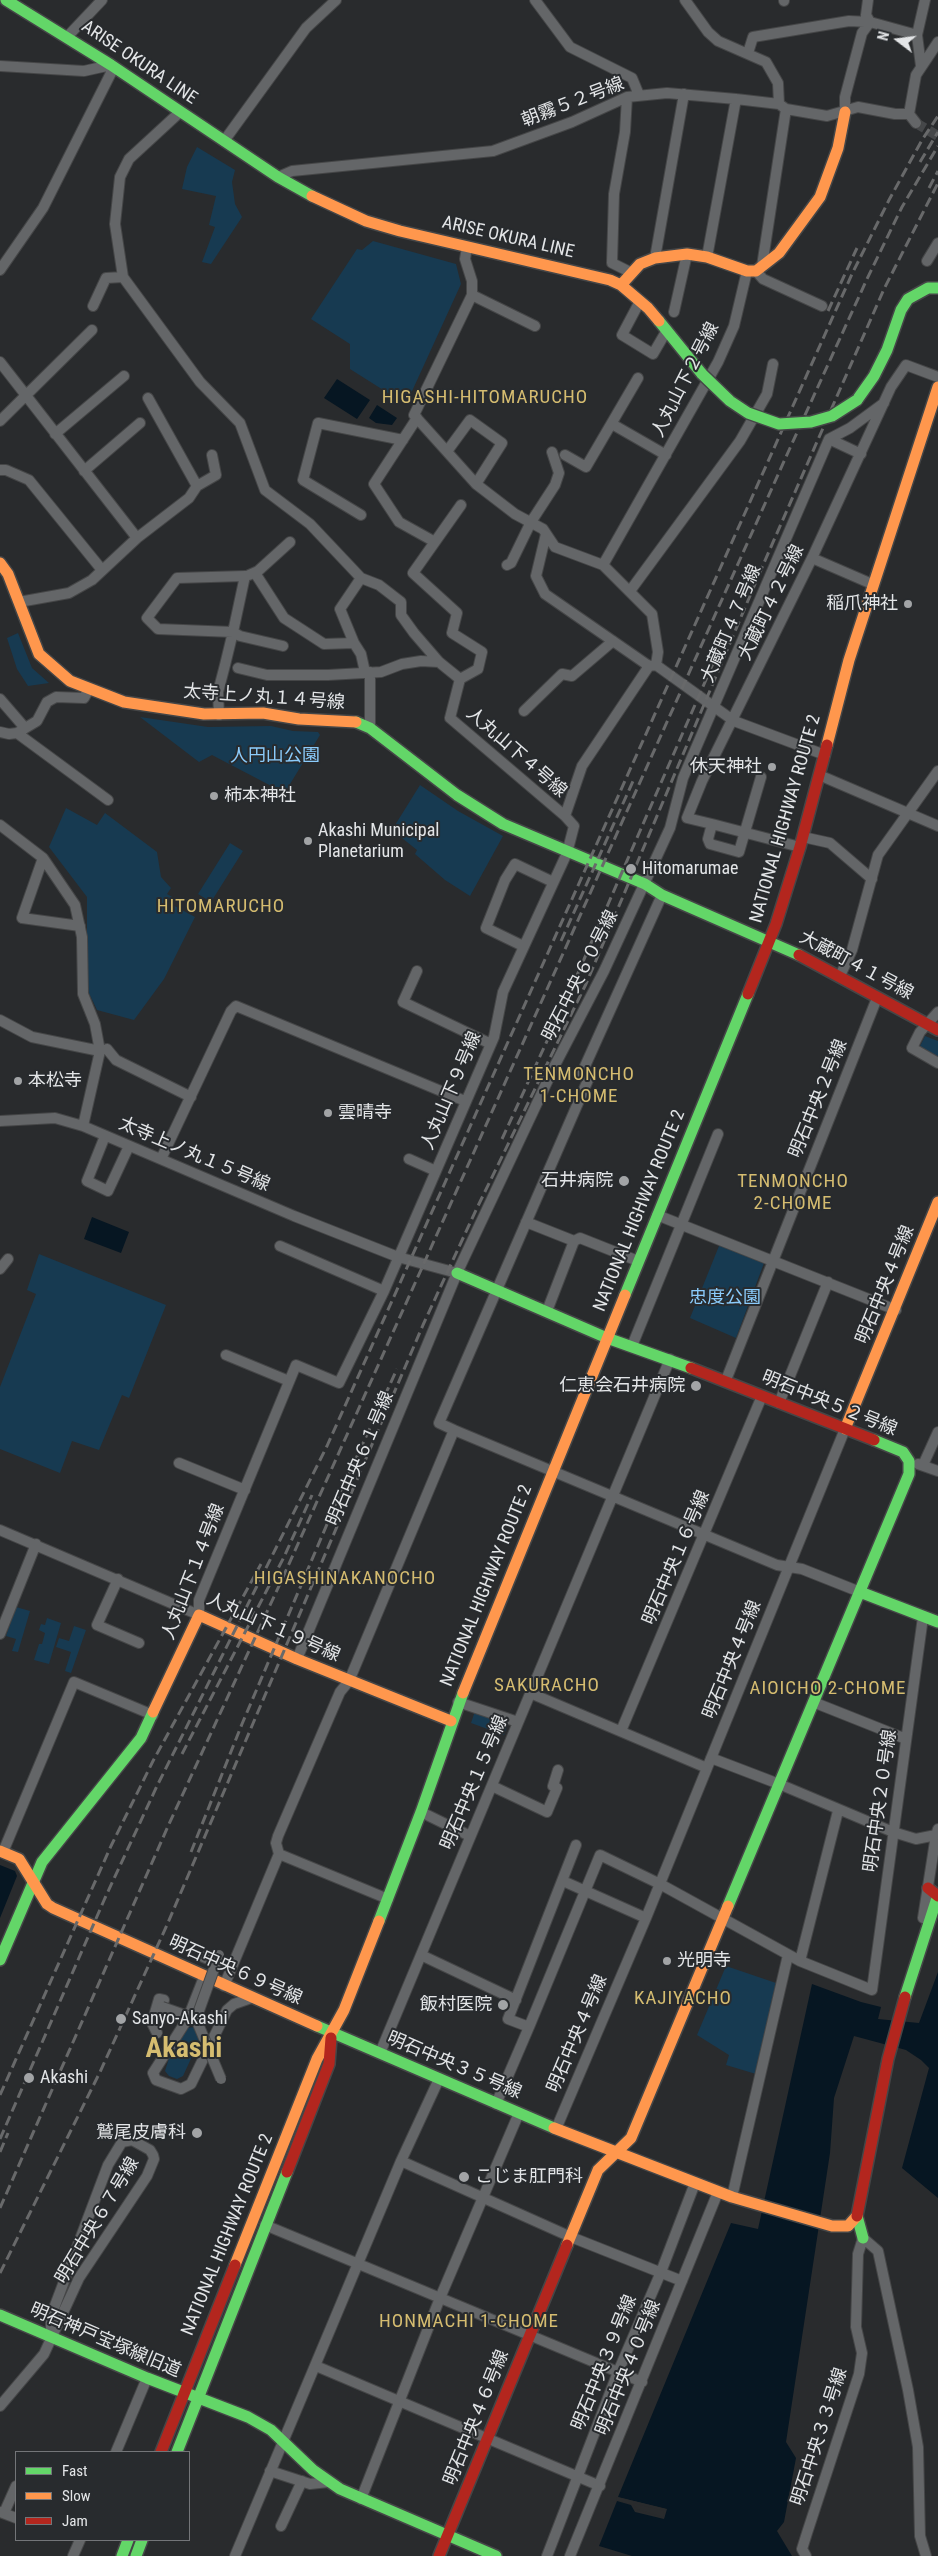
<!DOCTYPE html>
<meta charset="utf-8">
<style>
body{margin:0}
#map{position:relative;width:938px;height:2556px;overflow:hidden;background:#292b2d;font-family:"Roboto Condensed",sans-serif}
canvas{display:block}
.legend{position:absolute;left:15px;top:2451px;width:175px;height:90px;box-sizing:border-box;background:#282b2e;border:1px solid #737578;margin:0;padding:6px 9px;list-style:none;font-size:15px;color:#e3e5e7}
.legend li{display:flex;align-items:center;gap:10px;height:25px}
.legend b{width:25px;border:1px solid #737578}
.north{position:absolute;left:873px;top:15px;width:50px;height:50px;-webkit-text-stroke:4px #282b2e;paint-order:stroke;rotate:285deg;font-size:14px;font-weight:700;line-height:20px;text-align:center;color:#e3e5e7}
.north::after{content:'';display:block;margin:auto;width:18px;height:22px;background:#e3e5e7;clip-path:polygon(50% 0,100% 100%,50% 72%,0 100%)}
</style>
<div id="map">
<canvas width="938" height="2556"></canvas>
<ul class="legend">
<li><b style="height:6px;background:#63d668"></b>Fast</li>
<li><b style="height:6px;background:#ff974d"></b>Slow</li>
<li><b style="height:6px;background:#b3261e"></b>Jam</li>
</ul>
<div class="north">N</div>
</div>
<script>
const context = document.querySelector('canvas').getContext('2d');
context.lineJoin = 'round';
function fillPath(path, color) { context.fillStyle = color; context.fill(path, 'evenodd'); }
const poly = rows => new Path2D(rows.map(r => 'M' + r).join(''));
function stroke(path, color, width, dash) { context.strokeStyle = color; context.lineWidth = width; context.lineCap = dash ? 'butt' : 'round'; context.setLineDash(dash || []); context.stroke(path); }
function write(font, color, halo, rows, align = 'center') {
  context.font = font + ' "Roboto Condensed","Noto Sans JP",sans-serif'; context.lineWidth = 4; context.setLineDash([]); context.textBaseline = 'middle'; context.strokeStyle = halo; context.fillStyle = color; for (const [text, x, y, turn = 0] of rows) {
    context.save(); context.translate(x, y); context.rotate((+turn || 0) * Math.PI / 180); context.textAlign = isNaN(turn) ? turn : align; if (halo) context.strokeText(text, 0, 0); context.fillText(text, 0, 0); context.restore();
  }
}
fillPath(poly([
 [197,147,235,170,232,182,235,204,242,217,211,264,202,262,215,227,209,225,216,196,182,189,187,167],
 [373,241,456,264,461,284,408,400,388,393,350,369,350,344,311,319,357,249,362,250],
 [18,633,32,668,49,683,28,686,17,669,7,638],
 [140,717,208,727,271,726,293,731,318,732,320,735,287,789,279,790,212,755,199,762],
 [420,785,458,811,503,836,470,896,445,880,415,854,417,850,392,830],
 [66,808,97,825,105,813,157,852,161,877,171,888,167,894,174,898,171,904,195,917,164,979,134,1020,97,1010,87,989,87,897,49,847],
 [230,843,243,851,211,902,198,894],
 [925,1036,938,1041,938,1058,922,1050,920,1046],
 [721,1241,764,1263,736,1338,690,1318],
 [39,1254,166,1305,129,1398,122,1395,99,1450,72,1441,60,1473,0,1449,0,1387,36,1294,27,1290],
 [16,1607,30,1611,18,1652,12,1651,16,1639,6,1636],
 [47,1618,61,1623,49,1664,34,1660,39,1644,42,1644,45,1633,39,1630,41,1624,45,1625],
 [74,1626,86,1630,71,1673,65,1671,71,1652,56,1647,59,1638,69,1641],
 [475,1711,508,1723,504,1735,471,1723],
 [726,1966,776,1983,756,2074,726,2065,729,2055,697,2035],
 [194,2027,200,2039,183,2076,177,2079,169,2076,165,2071,171,2052,188,2028]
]), '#173a51');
fillPath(poly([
 [337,379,370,400,357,419,324,398],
 [377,405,397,418,392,425,376,423,369,418],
 [92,1217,129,1232,121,1253,84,1239],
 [0,1865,15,1871,17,1876,0,1918],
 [938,1972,938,2198,902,2168,929,2068,921,2060,906,2050,854,2036,834,2098,830,2153,786,2442,796,2458,784,2522,777,2531,792,2556,632,2556,599,2546,617,2501,631,2505,635,2512,664,2519,667,2509,618,2497,731,2223,758,2229,812,1984,861,2002,881,2007,878,2019,919,2023]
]), '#061622');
fillPath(poly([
 [617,2497,666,2509,664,2518,637,2510,633,2505,616,2500],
 [633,2503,664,2511,663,2517,637,2509]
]), '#292b2d');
stroke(poly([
 [916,123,938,136]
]), '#454749', 10, [10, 5]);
const street = poly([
 [535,0,570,47,632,78,639,95],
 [685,0,708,32,718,41,766,62,778,83,779,104],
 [868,0,866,15,870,22,917,35,921,66],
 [784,1,784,0],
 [917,35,925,0],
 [67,37,102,0],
 [748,53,753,37,849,21,870,22],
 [0,66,84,71,111,65],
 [627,97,625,132,614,194,612,263,632,273],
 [180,112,129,159,120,177,115,224,123,277,200,382,240,423,265,490,310,524,361,578,379,585,401,602,401,615,414,633,439,662,460,679],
 [845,112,845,97,862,33,870,22],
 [916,123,909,114,916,75,938,42],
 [224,141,306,28,336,0],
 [278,177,292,171,493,151,572,122,627,97,667,93,736,99,779,104,786,109,827,116,858,107,895,114,909,114],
 [467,247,465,259,472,281,472,295,414,415,476,484,515,514,543,529,555,547,603,565,652,614,658,652,656,665,734,721,825,755],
 [707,257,736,99],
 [655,258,684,94],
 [927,261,938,243],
 [762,266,786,109],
 [0,270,43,208,114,67],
 [756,271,763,279,822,306],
 [472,295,535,326],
 [640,301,622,335,653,354,667,330],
 [93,306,106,278,123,277],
 [674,312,687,254],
 [0,362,137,538],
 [148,398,197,486],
 [417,418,374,484,399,522,435,542],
 [0,421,92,330],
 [612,424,666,455],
 [55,434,124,376],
 [829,439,861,454],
 [448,450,470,420,502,443,476,484],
 [565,455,586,467,638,378],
 [0,470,6,470,29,480,102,570],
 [84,471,140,423],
 [461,505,413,573,457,613,452,633,482,652,478,669,460,679,450,718,565,816],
 [361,515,303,480,318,423,403,440],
 [546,534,536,576,545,594,649,666],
 [812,558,872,584],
 [507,565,511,563,531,522,555,485,559,473,552,452],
 [603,565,718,362,734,326,747,271],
 [255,573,284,618,324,644,354,643,361,654,365,672],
 [249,575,258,571,290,542],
 [630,591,740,441,767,394,773,364],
 [19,602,69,593,92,580,137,538,189,498,197,486,216,475,212,455],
 [354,643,340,609,361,578],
 [238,668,267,675,328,675,381,672,402,664,421,661,439,662],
 [370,672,370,728],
 [0,699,25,728],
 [524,711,562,674,572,676,613,641],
 [219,715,218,692,225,665,233,632,245,576,177,578,147,618,158,629,233,632,240,636,283,646],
 [0,732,9,734,17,733,37,721,47,702,56,697,84,698,89,689],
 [17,733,108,800],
 [819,775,938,826],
 [761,777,739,852,710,844,708,839,712,824,687,818,702,781,812,558,891,387,906,365,938,377],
 [712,824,800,847],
 [0,825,43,858,75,905,82,937,83,994,95,1024,100,1051,83,1126,294,1216,398,1257,457,1273],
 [803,837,830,843,872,879],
 [43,858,22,918,80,926],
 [523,946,486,928,505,880,515,864,553,882],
 [417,971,403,1002,491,1044],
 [840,976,852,950,878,855,938,771],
 [938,1012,920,1032,912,1048,938,1063],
 [0,1020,32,1037,100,1051],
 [107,1049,116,1060,191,1097],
 [581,1075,662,895],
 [0,1121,55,1118,83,1126],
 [105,1136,87,1181,108,1191,129,1146],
 [161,1159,231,1011,236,1006,465,1101],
 [409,1159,436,1171],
 [657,1215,896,1310],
 [526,1222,574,1241,580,1238,638,1261],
 [280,1246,384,1291],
 [0,1269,8,1259],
 [547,1311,574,1241],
 [632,1346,718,1134],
 [226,1355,289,1381],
 [726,1380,877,998],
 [779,1403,828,1282],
 [454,1430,439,1423,588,1080],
 [179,1463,245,1490],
 [918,1464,938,1471],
 [923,1465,938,1432],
 [0,1530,199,1615,199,1600,296,1365,339,1383,384,1291,494,1037,503,992,567,853,574,826,565,816,582,766,649,666,656,665],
 [118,1579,97,1625,139,1643],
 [0,1634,36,1544],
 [297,1659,457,1273,555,1065,604,971,670,828,683,778,829,439,850,428,884,403],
 [530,1693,707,1768],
 [458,1702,518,1722],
 [813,1702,906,1739],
 [621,1731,762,1396],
 [711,1758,779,1784,893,1832,916,1839,936,1835,938,1829],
 [492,1786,547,1812,557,1788,553,1786,558,1770],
 [421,1812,470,1836],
 [3,1852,74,1682,153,1715],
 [279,1854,276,1843,278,1836,340,1692,349,1681,454,1430,777,1565,802,1569,860,1592],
 [279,1854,388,1899],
 [563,1881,646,1918],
 [923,1918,936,1835],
 [421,1955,516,2000],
 [203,1957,217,1963],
 [800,1961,838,1811],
 [204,1977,188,2018,153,2073,156,2080,181,2089,191,2084,227,2010,234,2004,251,1998],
 [224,1986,279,1854],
 [529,2027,600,1855,660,1884,800,1961,872,1990,923,1617],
 [157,2033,152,2023,159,1999,164,2000,162,2007],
 [380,2053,670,1359],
 [496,2104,529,2027,508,2019,576,1845],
 [556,2129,646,1918,845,1429],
 [401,2161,571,2237,682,2281],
 [732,2197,788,1955],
 [265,2225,642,2382],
 [316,2366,600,2486],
 [0,2406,44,2354,79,2278,147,2176,154,2159,153,2155,150,2150,132,2140,122,2142,108,2165,51,2316,51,2337],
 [116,2452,147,2378],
 [270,2471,310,2484,328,2482],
 [361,2499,440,2298,519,2113],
 [0,2512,16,2518],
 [4,2513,16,2486],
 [281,2526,302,2481],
 [73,2556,80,2540],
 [235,2556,401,2161,439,2079],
 [547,2556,618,2372,661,2272,695,2183],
 [570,2556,718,2192],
 [806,2556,802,2549,807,2533,859,2374,862,2353,856,2327,858,2254,863,2238,878,2251,908,2390,918,2447,920,2536,926,2556]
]);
const fast = poly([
 [6,0,111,65,278,177,312,196],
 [659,321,702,374],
 [857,400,874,376,887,350,901,310,908,299,928,288,938,288],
 [356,722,370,728,457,795,503,824,645,884,662,895,799,955],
 [457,1273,607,1338,691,1368],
 [625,1295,748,994],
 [860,1592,938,1622],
 [728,1906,909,1474,909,1461,903,1452,874,1440],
 [379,1921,421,1812,463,1693],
 [0,1960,42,1862,141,1738,153,1712],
 [905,1997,938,1895],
 [317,2026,554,2128],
 [857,2216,863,2238],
 [0,2315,147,2378,248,2417,271,2430,313,2470,340,2489,496,2556],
 [177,2452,287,2172],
 [122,2556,128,2540],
 [136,2556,142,2540]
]);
const slow = poly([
 [312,196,366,221,400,231,610,280,621,285,648,308,659,321],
 [621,285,640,264,655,258,687,254,707,257,747,271,756,271,779,253,820,197,838,148,845,112],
 [0,563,8,574,39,654,70,681,124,702,204,714,263,713,299,719,356,722],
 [827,745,849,660,938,387],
 [845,1429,938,1202],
 [463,1693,625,1295],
 [153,1712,199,1615,297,1659,451,1721],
 [0,1851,19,1859,47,1904,53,1908,317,2026],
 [554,2128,732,2197,832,2226,848,2226,857,2216],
 [567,2245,598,2170,631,2138,728,1906],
 [235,2265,317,2059,344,2010,379,1921]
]);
const jam = poly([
 [799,955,938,1030],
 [748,994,776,924,800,847,827,745],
 [691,1368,874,1440],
 [928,1888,938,1896],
 [287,2172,329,2064,331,2038],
 [857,2216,888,2059,905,1997],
 [161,2452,235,2265],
 [439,2556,567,2245]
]);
stroke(street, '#454647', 12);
stroke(fast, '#454647', 14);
stroke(slow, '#454647', 14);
stroke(jam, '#454647', 14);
stroke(street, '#646668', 10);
stroke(fast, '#63d668', 11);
stroke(slow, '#ff974d', 11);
stroke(jam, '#b3261e', 11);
stroke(poly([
 [920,162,938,132],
 [929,188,938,171],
 [828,311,857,248],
 [561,941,634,779],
 [502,1139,575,980,722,643],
 [182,1754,284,1557,312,1495],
 [191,1852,242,1724,342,1489,397,1369],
 [0,2095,111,1846,153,1761,261,1564],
 [0,2139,105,1898,157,1786,327,1446,852,274,889,200,922,140,938,116],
 [0,2152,8,2133],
 [0,2208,169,1824,284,1575,790,448,867,279,902,207,938,146],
 [0,2273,100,2072,167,1925,423,1325,476,1210,586,984,763,565,884,289,938,183]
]), '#68696a', 3, [10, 5]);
const streetBridge = poly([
 [162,2007,196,2019,219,1955],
 [196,2019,221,2079]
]);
const fastBridge = poly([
 [702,374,730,401,748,413,779,424,811,422,832,416,857,400]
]);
stroke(streetBridge, '#454647', 12, []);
stroke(fastBridge, '#454647', 14, []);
stroke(streetBridge, '#646668', 10);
stroke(fastBridge, '#63d668', 11);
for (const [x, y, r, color] of [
 [908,604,5,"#a2a4a6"],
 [772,767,5,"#a2a4a6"],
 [214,796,5,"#a2a4a6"],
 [308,841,5,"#a2a4a6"],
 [631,869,6,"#a2a4a6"],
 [18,1081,5,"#a2a4a6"],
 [328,1113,5,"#a2a4a6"],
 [624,1181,6,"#a2a4a6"],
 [696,1386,6,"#a2a4a6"],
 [667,1961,5,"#a2a4a6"],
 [503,2005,6,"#a2a4a6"],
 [121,2019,6,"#a2a4a6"],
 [29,2078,6,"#a2a4a6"],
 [197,2133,6,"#a2a4a6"],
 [464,2177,6,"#a2a4a6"]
]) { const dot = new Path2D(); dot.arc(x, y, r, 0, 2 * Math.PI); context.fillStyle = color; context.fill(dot); stroke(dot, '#282b2e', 2); }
write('18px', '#e3e5e7', '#282b2e', [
 ["ARISE OKURA LINE",139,63,34],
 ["朝霧５２号線",573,103,-21],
 ["ARISE OKURA LINE",508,238,13],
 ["人丸山下２号線",686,380,-63],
 ["大蔵町４２号線",772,603,-64],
 ["大蔵町４７号線",732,624,-67],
 ["太寺上ノ丸１４号線",264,698,4],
 ["人丸山下４号線",516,753,41],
 ["NATIONAL HIGHWAY ROUTE 2",786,819,-74],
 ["大蔵町４１号線",856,966,28],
 ["明石中央６０号線",581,976,-63],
 ["人丸山下９号線",452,1091,-67],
 ["明石中央２号線",819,1099,-68],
 ["太寺上ノ丸１５号線",194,1155,23],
 ["NATIONAL HIGHWAY ROUTE 2",640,1211,-68],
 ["明石中央４号線",886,1285,-68],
 ["明石中央５２号線",829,1404,22],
 ["明石中央６１号線",361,1459,-67],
 ["明石中央１６号線",677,1558,-67],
 ["人丸山下１４号線",194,1572,-69],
 ["NATIONAL HIGHWAY ROUTE 2",487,1586,-68],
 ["人丸山下１９号線",273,1628,24],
 ["明石中央４号線",733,1660,-68],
 ["明石中央１５号線",475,1783,-67],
 ["明石中央２０号線",881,1801,-82],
 ["明石中央６９号線",235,1971,24],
 ["明石中央４号線",578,2034,-67],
 ["明石中央３５号線",454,2066,23],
 ["明石中央６７号線",98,2221,-59],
 ["NATIONAL HIGHWAY ROUTE 2",228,2235,-68],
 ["明石神戸宝塚線旧道",105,2341,23],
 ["明石中央３９号線",605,2363,-68],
 ["明石中央４０号線",629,2368,-68],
 ["明石中央４６号線",477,2418,-68],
 ["明石中央３３号線",820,2437,-72]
]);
write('18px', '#e3e5e7', '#282b2e', [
 ["稲爪神社",898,604,"right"],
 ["休天神社",762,767,"right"],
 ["柿本神社",224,796],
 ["Akashi Municipal",318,831],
 ["Planetarium",318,852],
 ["Hitomarumae",642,869],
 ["本松寺",28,1081],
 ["雲晴寺",338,1113],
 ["石井病院",613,1181,"right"],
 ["仁恵会石井病院",685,1386,"right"],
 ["光明寺",677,1961],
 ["飯村医院",492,2005,"right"],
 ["Sanyo-Akashi",132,2019],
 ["Akashi",40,2078],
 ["鷲尾皮膚科",186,2133,"right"],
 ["こじま肛門科",475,2177]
], 'left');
write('18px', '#8bccfc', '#282b2e', [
 ["人円山公園",275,756],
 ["忠度公園",725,1298]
]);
context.letterSpacing = '1px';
write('19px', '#d5bc70', '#282b2e', [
 ["HIGASHI-HITOMARUCHO",485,398],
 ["HITOMARUCHO",221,907],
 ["TENMONCHO",579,1075],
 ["1-CHOME",579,1097],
 ["TENMONCHO",793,1182],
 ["2-CHOME",793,1204],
 ["HIGASHINAKANOCHO",345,1579],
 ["SAKURACHO",547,1686],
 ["AIOICHO 2-CHOME",828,1689],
 ["KAJIYACHO",683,1999],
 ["HONMACHI 1-CHOME",469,2322]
]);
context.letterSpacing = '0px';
write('bold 28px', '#d5bc70', '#282b2e', [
 ["Akashi",184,2050]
]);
</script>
